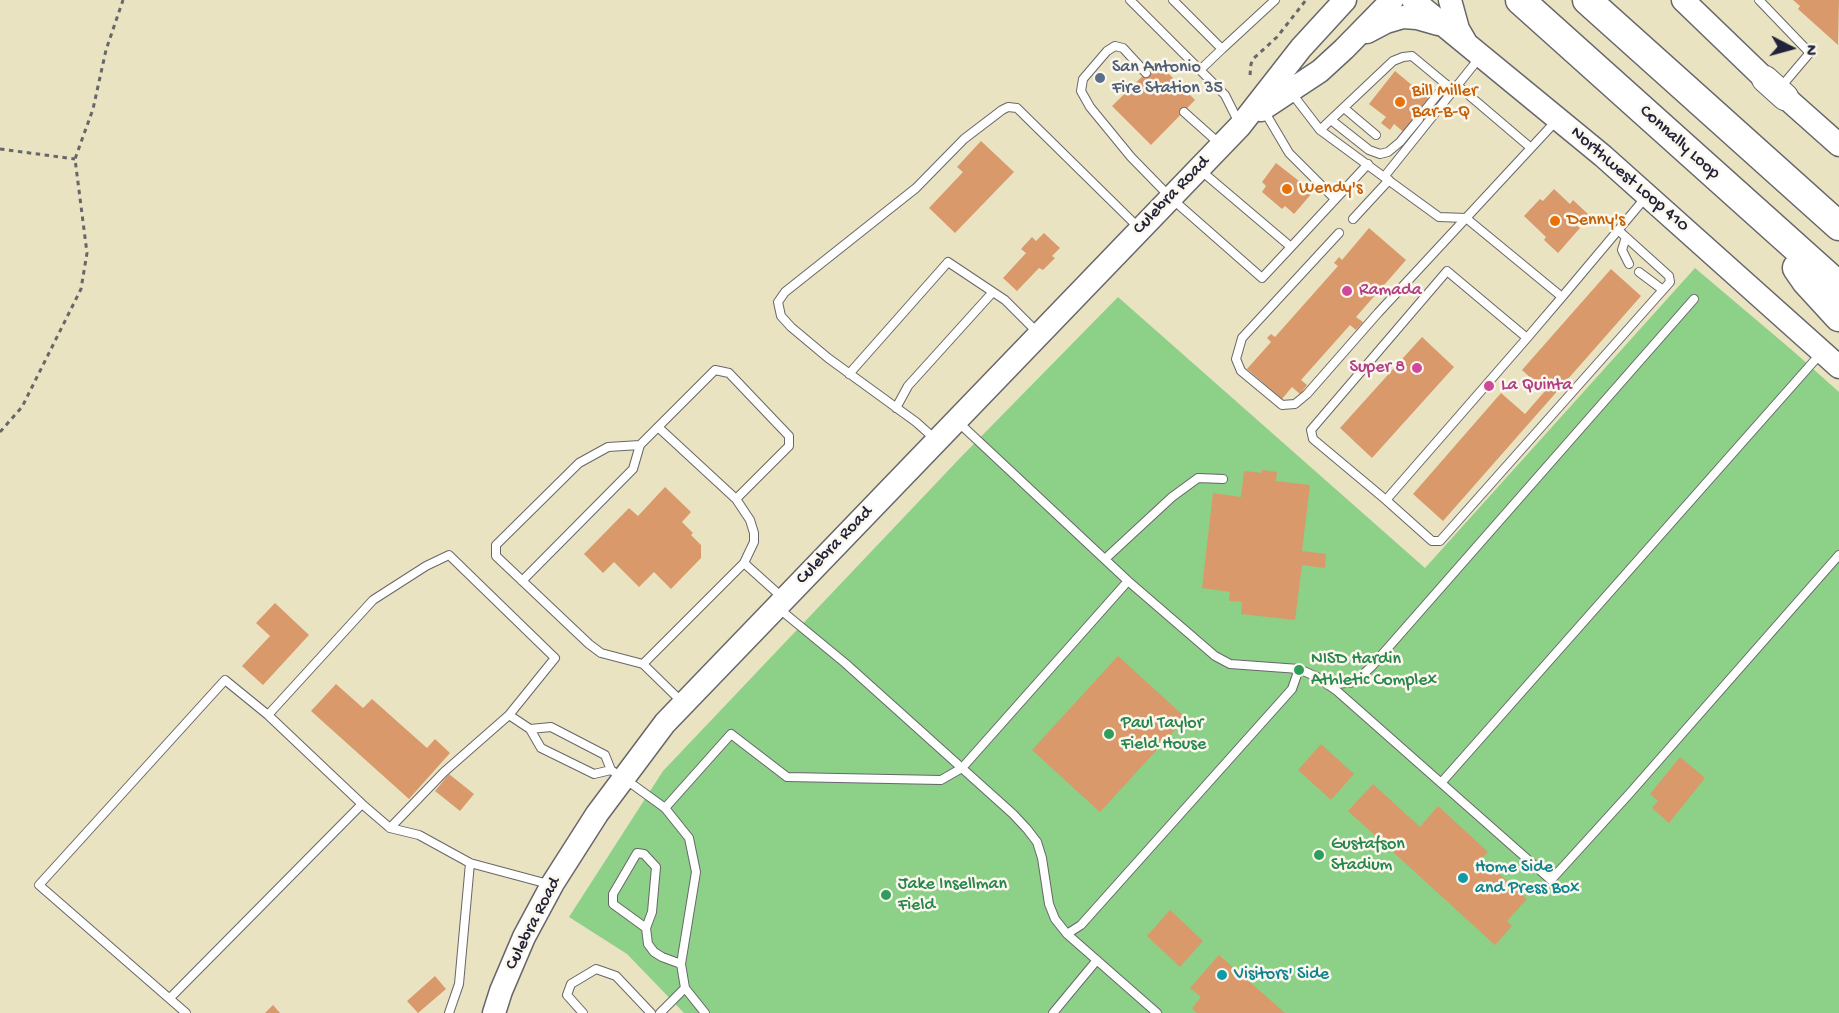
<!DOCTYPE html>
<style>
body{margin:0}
#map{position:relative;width:1839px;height:1013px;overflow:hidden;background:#e9e3c2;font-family:"Gochi Hand",sans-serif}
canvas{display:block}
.north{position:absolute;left:1761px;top:18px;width:60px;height:60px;-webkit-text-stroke:4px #fbf7ec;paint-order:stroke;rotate:96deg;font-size:16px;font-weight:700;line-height:24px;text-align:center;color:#22223b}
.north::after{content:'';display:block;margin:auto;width:21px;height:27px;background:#22223b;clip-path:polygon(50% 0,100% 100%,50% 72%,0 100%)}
</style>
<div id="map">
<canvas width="1839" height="1013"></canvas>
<div class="north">N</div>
</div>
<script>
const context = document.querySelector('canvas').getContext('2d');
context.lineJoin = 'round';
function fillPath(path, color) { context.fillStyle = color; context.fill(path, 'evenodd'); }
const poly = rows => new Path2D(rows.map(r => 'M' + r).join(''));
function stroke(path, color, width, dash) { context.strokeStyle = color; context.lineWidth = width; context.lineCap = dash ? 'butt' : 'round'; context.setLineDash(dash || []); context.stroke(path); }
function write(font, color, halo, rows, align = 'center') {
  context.font = font + ' "Gochi Hand",sans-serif'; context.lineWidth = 5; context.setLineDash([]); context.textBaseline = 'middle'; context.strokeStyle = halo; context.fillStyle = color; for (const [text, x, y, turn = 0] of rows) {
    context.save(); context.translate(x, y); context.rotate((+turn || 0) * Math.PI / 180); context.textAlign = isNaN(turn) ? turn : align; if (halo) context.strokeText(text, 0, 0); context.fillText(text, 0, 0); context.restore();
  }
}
fillPath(poly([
 [1695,268,1793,351,1839,392,1839,1013,684,1013,627,954,569,917,663,771,961,457,1118,297,1425,568]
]), '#8dd088');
fillPath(poly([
 [1793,0,1839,0,1838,45,1798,9,1800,6],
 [1157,62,1195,100,1151,145,1112,106],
 [1395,71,1430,100,1429,111,1421,121,1406,134,1394,124,1390,130,1381,123,1386,117,1369,104],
 [981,141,1014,172,955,233,929,208,963,172,957,167],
 [1276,163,1313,192,1294,214,1285,206,1282,209,1262,192,1266,186,1262,182],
 [1554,189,1570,204,1573,200,1588,214,1577,226,1580,228,1558,253,1544,240,1546,237,1524,216,1540,199,1543,201],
 [1369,228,1406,260,1356,317,1363,322,1356,330,1350,325,1301,380,1307,385,1300,394,1292,387,1282,399,1247,369,1271,342,1267,338,1271,334,1275,337,1338,266,1334,263,1339,257,1342,260],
 [1044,233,1060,248,1052,256,1055,258,1043,270,1039,268,1017,291,1003,278,1026,253,1021,249,1032,237,1036,241],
 [1611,269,1641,296,1443,521,1413,494,1501,393,1525,414,1545,391,1522,370],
 [1422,337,1454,367,1372,458,1340,428],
 [1262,470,1277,472,1276,481,1310,485,1302,551,1326,554,1325,568,1302,565,1295,620,1241,614,1242,602,1229,601,1230,592,1202,588,1213,493,1241,497,1244,471,1262,473],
 [665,487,691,512,682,522,693,533,691,535,701,545,701,558,671,589,654,572,639,587,614,562,603,573,584,554,629,508,638,516],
 [275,603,309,635,263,685,242,666,270,636,256,623],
 [1118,656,1186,718,1100,812,1032,750],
 [336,684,363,708,372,699,427,748,435,739,450,753,409,799,311,711],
 [1321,744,1354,774,1331,800,1298,770],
 [1680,757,1705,778,1669,823,1652,808,1658,801,1650,794],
 [449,774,474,794,460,811,435,791],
 [1373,784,1420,827,1438,806,1488,852,1482,858,1527,899,1507,921,1512,926,1495,945,1348,811],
 [1170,910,1203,941,1180,967,1147,936],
 [1219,955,1285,1013,1197,1013,1192,1008,1201,997,1190,988],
 [435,976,446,989,418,1013,407,1001],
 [273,1005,280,1013,265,1013]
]), '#da996b');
const lane = poly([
 [1130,0,1225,95,1240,125],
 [1173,0,1222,49,1200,70],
 [1759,0,1808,51,1808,55,1780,88],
 [1222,49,1275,0],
 [1146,73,1123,48,1115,46,1107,51,1083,79,1081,91,1090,107,1131,157,1171,198,1262,278,1291,247],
 [1457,85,1531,148],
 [1290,91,1320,130,1384,177,1480,57],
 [1344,108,1376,135],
 [1263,109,1289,153,1335,199],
 [1426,109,1446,84],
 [1184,112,1221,145],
 [1331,120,1369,150,1380,154,1388,152,1400,142,1419,119],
 [1320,130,1393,61,1403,57,1412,56,1453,90],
 [1199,169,1291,247,1368,164],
 [1384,177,1439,217,1466,218,1562,297,1646,197],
 [1353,219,1389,180],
 [1339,233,1242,338,1236,359,1241,371,1282,405,1295,404,1307,394,1378,313,1556,121],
 [1626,237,1622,250,1629,264],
 [1639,272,1663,290],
 [1527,338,1447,271,1311,430,1313,439,1386,500,1527,338,1562,297],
 [849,374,948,262,1005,300,1038,333],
 [896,408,908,386,992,293],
 [958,422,1128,581,1215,656,1230,664,1299,669,1317,677,1337,691,1551,880,1630,793,1839,555],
 [658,427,736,499],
 [935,439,916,422,828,358,791,327,781,316,778,302,785,292,916,188,964,139,1002,110,1008,107,1017,108,1140,229],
 [1386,500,1432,541,1440,541,1670,282,1669,276,1618,230],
 [1105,559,1172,497,1198,478,1223,479],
 [744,563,784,599],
 [522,581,633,469,640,445],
 [777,607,845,663,1013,814,1027,829,1037,842,1042,858,1049,904,1055,919,1067,934,1157,1013],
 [643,664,601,653,589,644,496,556,496,545,579,463,608,447,640,445,715,370,729,373,789,436,789,446,736,499,750,520,754,533,754,542,744,563,643,664,683,703],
 [1328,685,1355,682,1372,666,1694,299],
 [268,715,362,804],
 [530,729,551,727,605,755,611,770,614,772],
 [625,779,665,808,689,838,696,872,681,964,685,988,705,1013],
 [1441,783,1822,352],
 [665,808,731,734,787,777,941,780,962,768,1128,581],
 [390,828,419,835,470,863,552,885],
 [646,928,613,904,613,894,637,853,644,854,656,867,652,912,646,928,648,944,654,952,662,957,681,964],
 [1067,934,1081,925,1292,689,1299,669],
 [170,998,362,804,390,828,444,772,509,715],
 [186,1013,39,885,225,680,268,715,373,600,426,566,449,555,555,658,509,715,530,729,541,748,594,774,611,770],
 [449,1013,459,984,470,863],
 [583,1013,567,995,571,984,596,969,616,976,651,1013],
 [660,1013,685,988],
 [1053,1013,1097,960]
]);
const secondary = poly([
 [1413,0,1603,156,1839,367],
 [1450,0,1458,29,1465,41],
 [1683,0,1765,79],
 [1367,32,1386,22,1403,17,1417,18,1438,24],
 [1785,97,1839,145],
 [1261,110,1320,71,1344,49,1392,0],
 [494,1013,501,991,524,937,553,883,597,814,665,723,1240,126,1301,48,1345,0]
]);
const primary = poly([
 [1765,79,1785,97]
]);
const highway = poly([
 [1520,0,1839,286],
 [1587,0,1839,226],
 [1797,268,1806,281,1839,317]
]);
stroke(lane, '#68666a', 10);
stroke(secondary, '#68666a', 25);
stroke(primary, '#68666a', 28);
stroke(highway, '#68666a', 31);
stroke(poly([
 [1250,75,1251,64,1253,59,1277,37,1306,0],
 [0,149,75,159],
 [0,432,22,407,81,289,87,253,75,159,93,109,106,50,123,0]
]), '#68666a', 3, [4.5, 4.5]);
stroke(lane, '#fff', 8);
stroke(secondary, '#fff', 22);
stroke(primary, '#fff', 26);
stroke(highway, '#fff', 28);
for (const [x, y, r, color] of [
 [1100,78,6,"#5c6f8a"],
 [1400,102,6,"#e8710a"],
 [1287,189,6,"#e8710a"],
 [1555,221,6,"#e8710a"],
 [1347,291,6,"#d1479c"],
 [1417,368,6,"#d1479c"],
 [1489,386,6,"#d1479c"],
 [1299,670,6,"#2e9e5b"],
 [1109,734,6,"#2e9e5b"],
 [1319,855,6,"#2e9e5b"],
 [1463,878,6,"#0f9aa8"],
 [886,895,6,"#2e9e5b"],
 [1222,975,6,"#0f9aa8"]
]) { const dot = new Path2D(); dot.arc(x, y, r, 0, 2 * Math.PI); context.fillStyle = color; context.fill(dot); stroke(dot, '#fbf7ec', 2); }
write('18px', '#4e5e75', '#fbf7ec', [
 ["San Antonio",1112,68],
 ["Fire Station 35",1112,89]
], 'left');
write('18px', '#c56008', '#fbf7ec', [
 ["Bill Miller",1412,92],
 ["Bar-B-Q",1412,113],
 ["Wendy's",1299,189],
 ["Denny's",1567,221]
], 'left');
write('18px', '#22223b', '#fbf7ec', [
 ["Connally Loop",1679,143,42],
 ["Northwest Loop 410",1629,180,41],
 ["Culebra Road",1172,196,-46],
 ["Culebra Road",835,546,-46],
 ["Culebra Road",534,924,-63]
]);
write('18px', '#b23c85', '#fbf7ec', [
 ["Ramada",1359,291],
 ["Super 8",1405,368,"right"],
 ["La Quinta",1501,386]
], 'left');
write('18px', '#27864d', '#fbf7ec', [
 ["NISD Hardin",1311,660],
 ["Athletic Complex",1311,681],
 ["Paul Taylor",1121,724],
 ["Field House",1121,745],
 ["Gustafson",1331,845],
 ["Stadium",1331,866],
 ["Jake Insellman",898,885],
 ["Field",898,906]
], 'left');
write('18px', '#0d838f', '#fbf7ec', [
 ["Home Side",1475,868],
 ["and Press Box",1475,889],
 ["Visitors' Side",1234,975]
], 'left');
</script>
